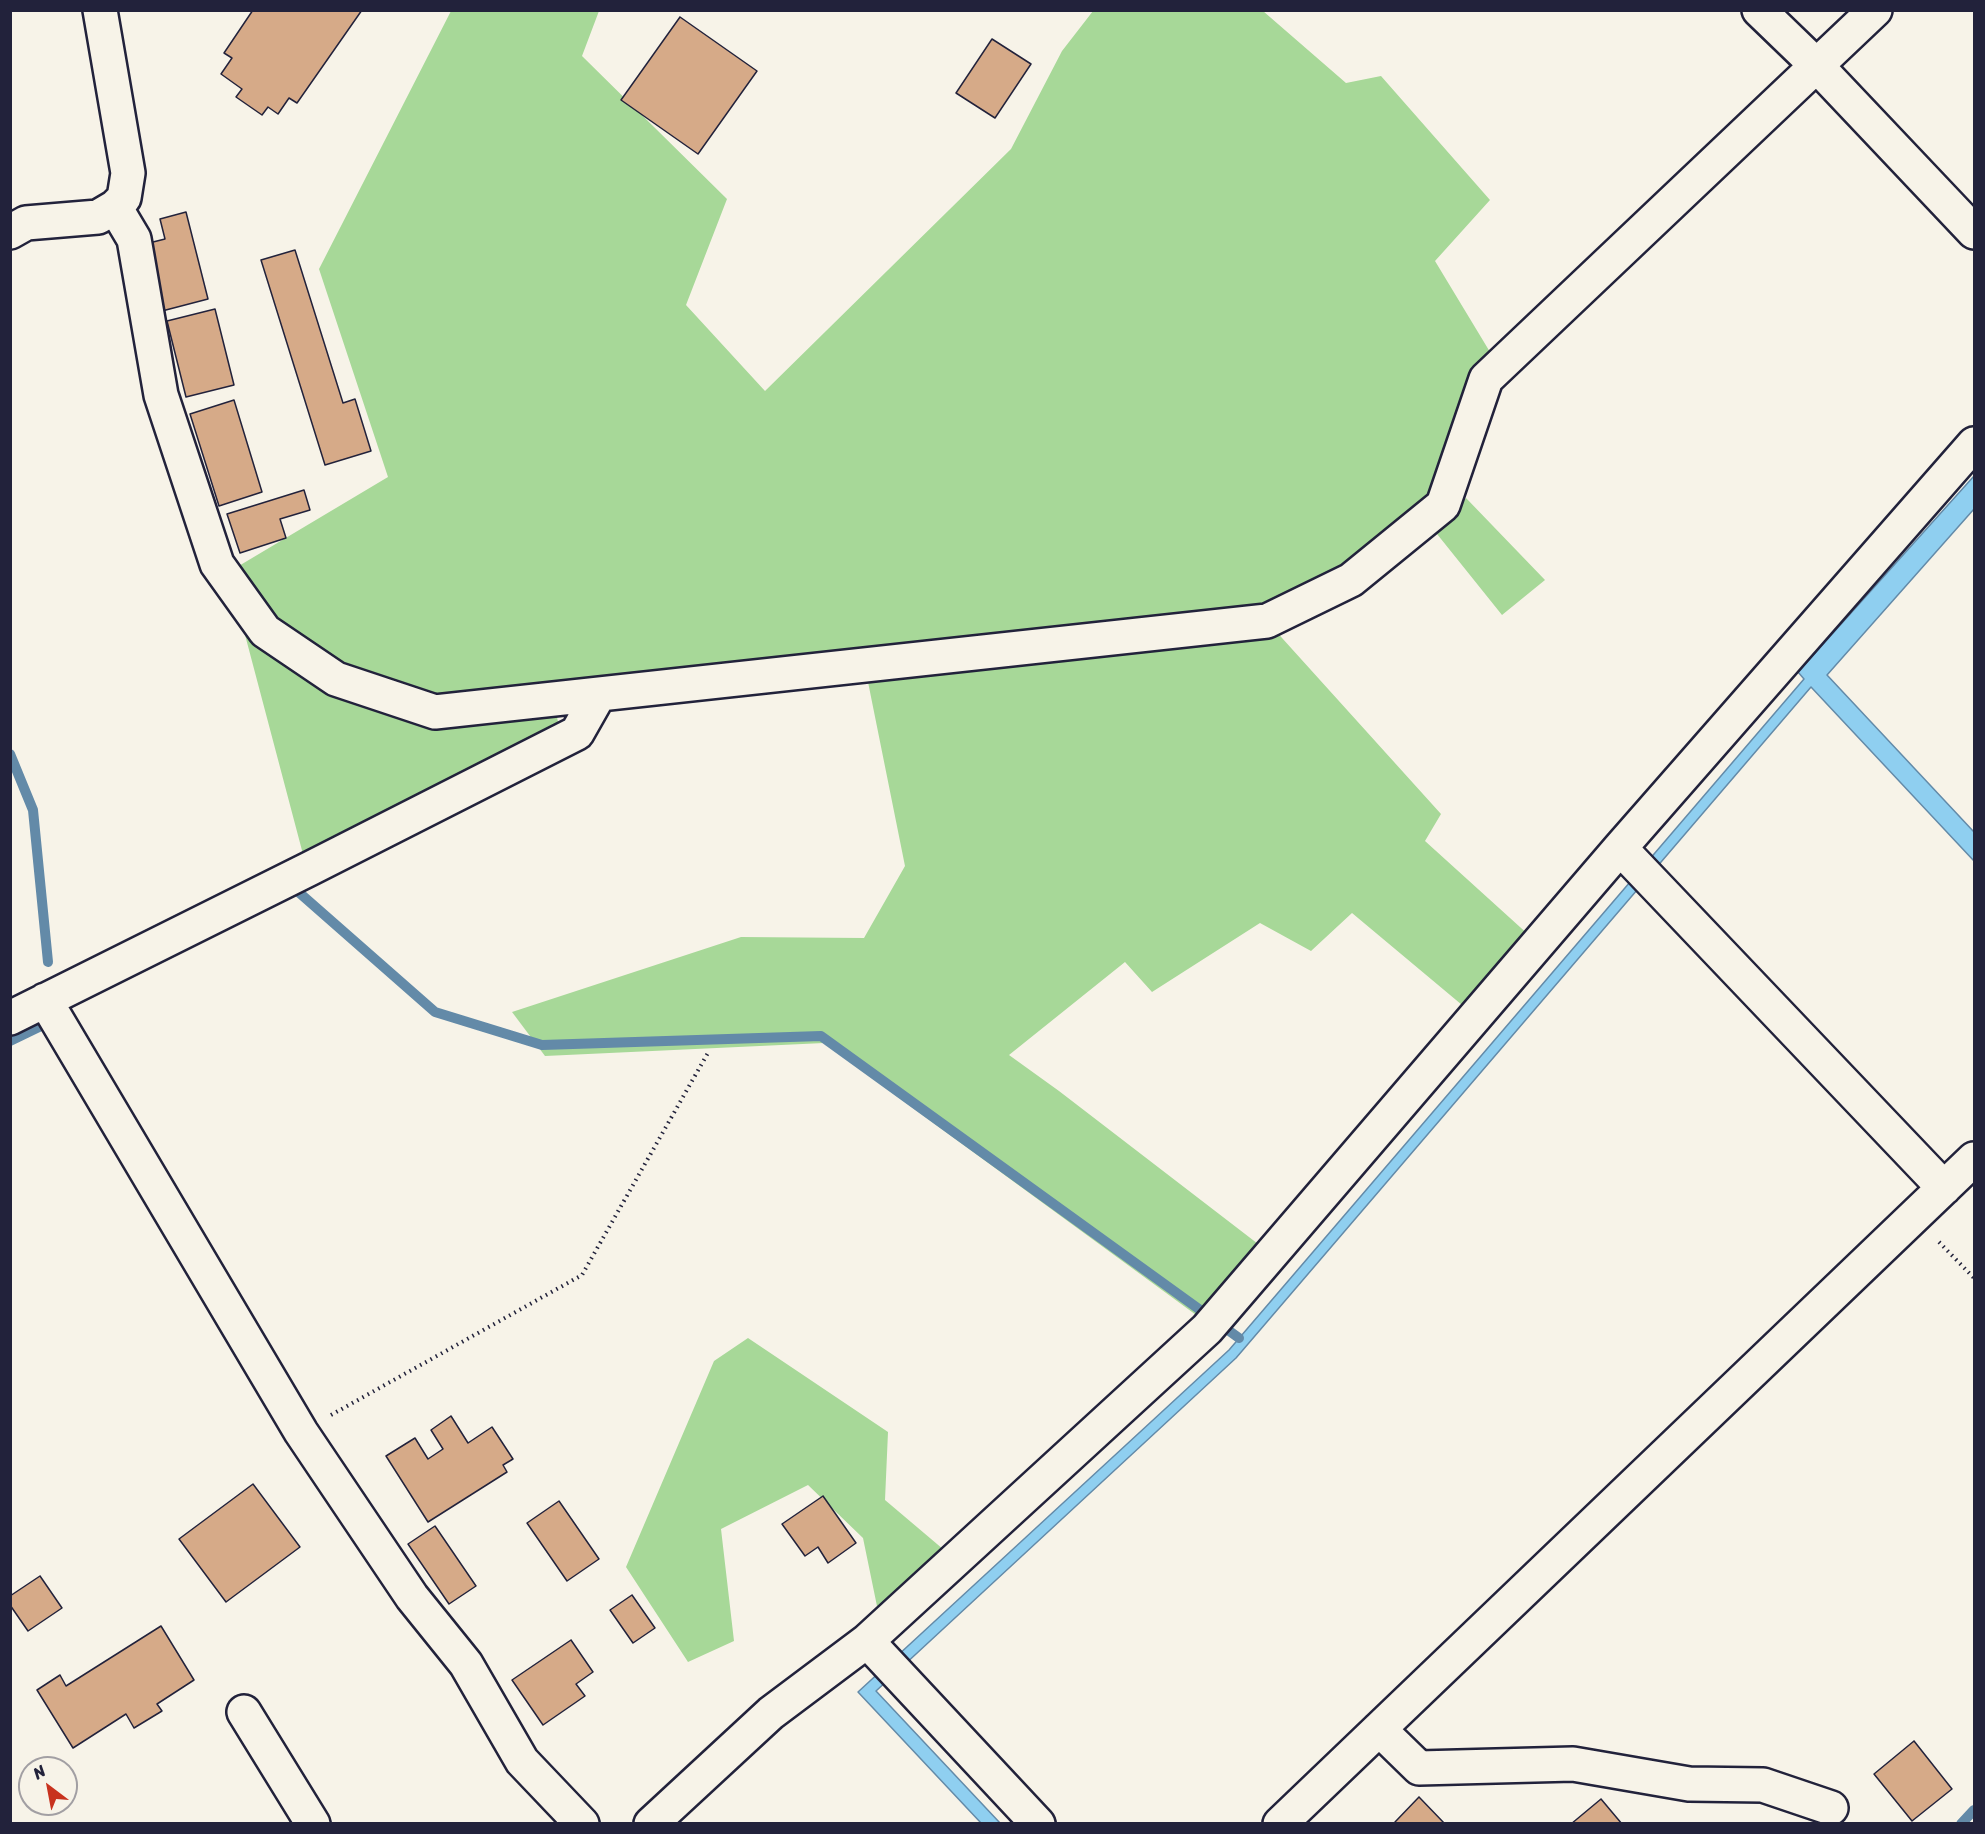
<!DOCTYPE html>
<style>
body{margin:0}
#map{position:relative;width:1985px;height:1834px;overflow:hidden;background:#f7f3e8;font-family:Sriracha,sans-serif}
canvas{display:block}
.frame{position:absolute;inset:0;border:12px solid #22223b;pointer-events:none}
.north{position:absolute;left:18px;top:1756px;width:60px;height:60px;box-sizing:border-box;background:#f7f3e8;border:2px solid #a29fa3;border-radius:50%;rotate:328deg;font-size:16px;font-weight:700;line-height:24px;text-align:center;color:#22223b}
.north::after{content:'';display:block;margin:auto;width:21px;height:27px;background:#c8321e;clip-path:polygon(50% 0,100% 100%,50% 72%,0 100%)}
</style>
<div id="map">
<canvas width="1985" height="1834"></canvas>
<div class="frame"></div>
<div class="north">N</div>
</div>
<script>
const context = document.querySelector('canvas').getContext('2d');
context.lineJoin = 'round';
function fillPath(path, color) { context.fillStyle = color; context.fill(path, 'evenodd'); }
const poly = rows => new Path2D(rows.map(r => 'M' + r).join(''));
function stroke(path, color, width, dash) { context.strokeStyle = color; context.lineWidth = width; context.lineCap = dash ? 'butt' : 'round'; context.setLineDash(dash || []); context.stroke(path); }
fillPath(poly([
 [451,11,599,11,582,56,727,199,686,305,765,391,1011,149,1062,51,1093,11,1263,11,1346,83,1381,76,1490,200,1435,261,1490,352,1434,496,1347,574,1271,609,433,697,338,666,276,622,232,570,388,477,319,269],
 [1466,498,1545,580,1502,615,1437,534],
 [1273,628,1441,814,1425,841,1531,937,1468,1010,1352,913,1311,951,1260,923,1152,992,1125,962,1009,1055,1059,1091,1262,1247,1203,1320,824,1043,545,1056,512,1012,741,937,864,938,905,866,867,677],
 [244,631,332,688,556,712,559,727,304,858],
 [748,1338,888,1432,885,1500,950,1555,878,1611,863,1538,808,1485,721,1529,734,1641,688,1662,626,1567,714,1361]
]), '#a7d898');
const water = poly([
 [1974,476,1974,509,1827,675,1974,832,1974,861,1811,687,1236,1358,876,1691,1000,1823,981,1823,858,1692,1229,1350,1804,679,1798,672,1974,476]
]);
fillPath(water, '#8fcff0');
stroke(water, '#638aa8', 1.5);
stroke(poly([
 [10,754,33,810,48,962],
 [288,893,295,889,435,1012,542,1045,821,1036,1239,1338],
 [10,1041,41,1026],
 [1961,1824,1974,1810]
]), '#638aa8', 10);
const building = poly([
 [253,10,362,10,297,103,289,98,278,114,268,107,262,115,236,97,242,89,221,74,232,58,224,53,253,10],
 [680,17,757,71,698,154,621,100,680,17],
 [992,39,1031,64,995,118,956,93,992,39],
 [186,212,208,299,162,311,145,244,165,239,160,219,186,212],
 [295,250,343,403,355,399,371,451,325,465,261,260,295,250],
 [215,309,234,385,186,397,167,321,215,309],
 [234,400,262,492,219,506,190,414,234,400],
 [304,490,310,510,280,519,286,538,240,553,227,514,304,490],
 [451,1416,468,1443,492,1427,513,1459,503,1465,507,1472,428,1522,386,1456,415,1438,428,1459,443,1449,431,1430,451,1416],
 [253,1484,300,1547,226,1602,179,1539,253,1484],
 [823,1496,856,1543,828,1563,818,1547,805,1556,782,1524,823,1496],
 [559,1501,599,1559,567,1581,527,1523,559,1501],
 [435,1526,476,1586,449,1604,408,1544,435,1526],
 [40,1576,62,1608,28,1631,10,1605,10,1596,40,1576],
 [632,1595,655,1628,633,1643,610,1610,632,1595],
 [161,1626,194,1680,157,1704,162,1711,134,1728,126,1714,73,1748,37,1690,60,1675,66,1686,161,1626],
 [571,1640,593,1672,576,1684,585,1696,543,1725,512,1680,571,1640],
 [1914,1741,1952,1789,1912,1821,1874,1774,1914,1741],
 [1419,1797,1445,1824,1397,1824,1395,1822,1419,1797],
 [1601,1799,1622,1824,1571,1824,1601,1799]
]);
fillPath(building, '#d6aa88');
stroke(building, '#22223b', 1.5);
const minor = poly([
 [1759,10,1816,65,1974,232],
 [115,207,134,239,161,395,217,564,265,631,336,679,435,712,1267,621,1351,580,1443,505,1486,379,1875,10],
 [10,232,26,223,98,217,115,207,124,198,128,173,100,10],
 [1620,848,1944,1188],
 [45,1000,301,1432,412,1597,466,1664,522,1761,582,1824],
 [10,1018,309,869,577,733,598,696],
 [867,1641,1038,1824],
 [244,1712,313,1824],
 [1379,1729,1419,1768,1573,1764,1689,1784,1763,1785,1831,1808],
 [651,1824,771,1713,867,1641,1207,1329,1620,848,1974,444],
 [1280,1824,1974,1159]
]);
stroke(minor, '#22223b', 38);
stroke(poly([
 [1939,1242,1974,1278],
 [331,1415,582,1275,709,1051]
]), '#22223b', 4, [1.5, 4.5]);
stroke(minor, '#f7f3e8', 33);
</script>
